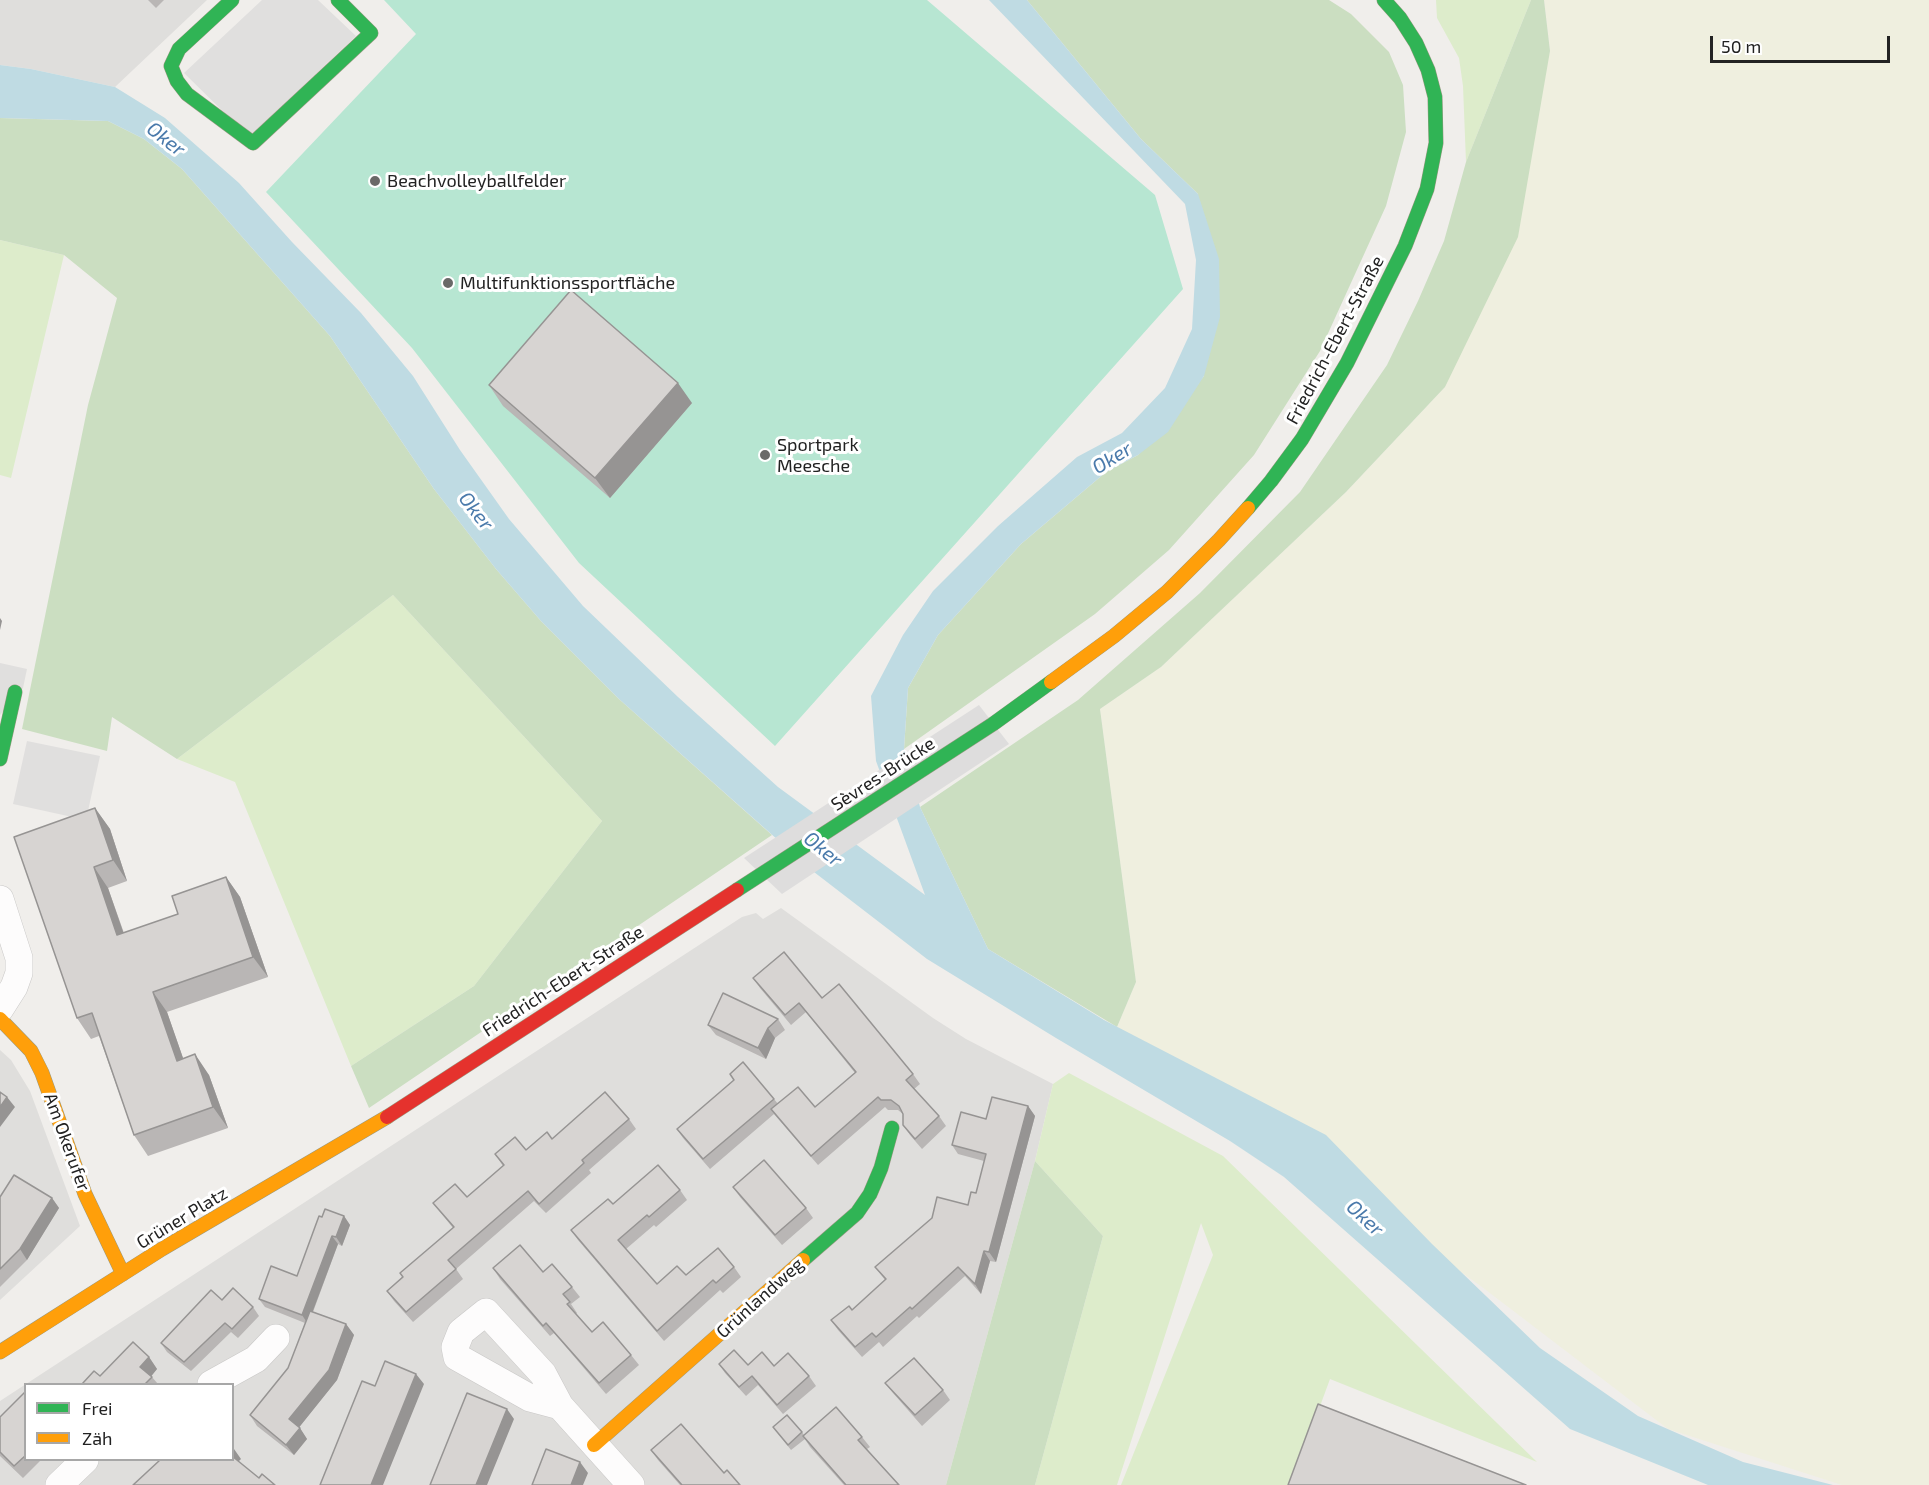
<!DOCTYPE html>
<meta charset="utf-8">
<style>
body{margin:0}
#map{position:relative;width:1929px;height:1485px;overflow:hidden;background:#f0eeeb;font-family:"Exo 2",sans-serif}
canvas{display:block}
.legend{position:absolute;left:24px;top:1383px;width:210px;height:78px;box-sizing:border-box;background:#fff;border:2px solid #a7a7a7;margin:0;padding:8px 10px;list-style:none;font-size:18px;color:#222}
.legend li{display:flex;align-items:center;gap:12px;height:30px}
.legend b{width:30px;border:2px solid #a7a7a7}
.scale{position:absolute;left:1710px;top:36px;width:180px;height:27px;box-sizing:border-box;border:3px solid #222;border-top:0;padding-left:8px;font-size:18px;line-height:21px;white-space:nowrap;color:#222;-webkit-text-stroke:4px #fff;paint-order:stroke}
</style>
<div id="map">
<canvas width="1929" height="1485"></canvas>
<ul class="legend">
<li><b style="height:8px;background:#30b455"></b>Frei</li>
<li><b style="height:8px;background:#ff9f0a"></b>Zäh</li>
</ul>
<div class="scale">50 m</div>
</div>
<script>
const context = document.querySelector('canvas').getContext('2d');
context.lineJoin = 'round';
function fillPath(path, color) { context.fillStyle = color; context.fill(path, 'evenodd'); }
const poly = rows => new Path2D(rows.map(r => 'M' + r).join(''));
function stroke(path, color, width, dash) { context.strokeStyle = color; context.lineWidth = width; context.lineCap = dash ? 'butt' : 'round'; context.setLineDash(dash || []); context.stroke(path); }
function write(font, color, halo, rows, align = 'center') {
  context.font = font + ' "Exo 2",sans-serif'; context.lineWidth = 6; context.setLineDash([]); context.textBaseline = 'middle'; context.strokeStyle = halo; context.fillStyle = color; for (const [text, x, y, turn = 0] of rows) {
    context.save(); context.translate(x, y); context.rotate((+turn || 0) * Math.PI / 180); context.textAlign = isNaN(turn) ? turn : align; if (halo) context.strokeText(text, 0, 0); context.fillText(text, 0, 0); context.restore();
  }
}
fillPath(poly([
 [0,0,207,0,115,87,31,69,0,65],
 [781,908,933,1018,966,1039,1053,1084,1035,1161,946,1485,0,1485,0,1401,742,917,756,913,763,919],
 [26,1384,232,1384,232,1460,26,1460],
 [0,1050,11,1060,30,1091,80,1226,0,1300]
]), '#dfdedc');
fillPath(poly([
 [1544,0,1929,0,1929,1485,1842,1485,1668,1429,1482,1287,1117,1027,1136,982,1100,709,1161,667,1346,492,1445,387,1550,51]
]), '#efefdf');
fillPath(poly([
 [1436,0,1531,0,1466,162,1463,86,1459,58,1437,18],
 [0,240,64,255,11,478,0,475],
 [393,595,602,821,474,986,351,1066,235,782,177,759],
 [1069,1073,1223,1156,1537,1462,1330,1379,1291,1485,1121,1485,1213,1255,1201,1223,1117,1485,1035,1485,1103,1236,1035,1161,1053,1084]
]), '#ddeccb');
fillPath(poly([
 [1027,0,1329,0,1351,14,1389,52,1403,85,1406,132,1386,206,1320,351,1254,455,1169,550,1095,614,904,749,908,688,938,635,1021,544,1106,472,1138,455,1204,376,1198,194,1141,139],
 [1531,0,1544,0,1550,51,1518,237,1445,387,1346,492,1161,667,1100,709,1136,982,1117,1027,988,949,920,807,1078,700,1200,593,1300,492,1387,365,1418,301,1444,241,1466,162],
 [0,118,108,121,144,139,182,169,330,336,434,489,496,569,541,621,619,699,772,835,369,1108,351,1066,474,986,602,821,393,595,177,759,112,717,107,751,22,729,88,405,117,298,64,255,0,240],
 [1035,1161,1103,1236,1035,1485,946,1485]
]), '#cbdec1');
fillPath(poly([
 [384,0,927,0,1155,195,1183,289,775,746,579,563,412,348,266,192,416,34]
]), '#b7e6d2');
fillPath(poly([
 [262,0,318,0,356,36,249,137,184,73],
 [0,663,27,669,23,688,0,715],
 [27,741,100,756,86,820,13,804]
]), '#e0dfde');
fillPath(poly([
 [989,0,1027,0,1141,139,1198,194,1219,259,1220,317,1204,376,1168,432,1138,455,1106,472,1021,544,938,635,908,688,904,749,920,807,988,949,1104,1020,1326,1135,1432,1244,1540,1348,1638,1416,1743,1462,1833,1485,1708,1485,1570,1429,1284,1177,1230,1141,1056,1038,927,959,814,872,619,699,541,621,496,569,434,489,330,336,182,169,144,139,108,121,0,118,0,65,31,69,115,87,165,118,239,183,292,242,361,313,413,376,460,450,509,519,583,606,678,697,778,787,925,895,876,761,871,696,903,635,933,591,998,526,1077,457,1122,433,1165,388,1192,329,1196,260,1185,204]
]), '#bfdbe3');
fillPath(poly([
 [979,705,1009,744,782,894,744,858]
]), '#dedddd');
const street = poly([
 [0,899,19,958,19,973,14,987,0,1009],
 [211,1384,256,1359,276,1338],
 [560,1406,543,1374,486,1312,461,1332,455,1347,457,1357,530,1398,560,1406,631,1485],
 [59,1485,85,1460]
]);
const fast = poly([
 [232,0,179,49,171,66,177,81,187,94,253,143,371,33,338,0],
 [1248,508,1271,481,1302,439,1347,363,1405,246,1427,189,1436,143,1435,97,1428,70,1416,43,1400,18,1384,0],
 [0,759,15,692],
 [737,890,993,724,1051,682],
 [803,1260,857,1213,870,1194,881,1168,892,1128]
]);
const slow = poly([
 [1051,682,1114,636,1167,592,1219,540,1248,508],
 [0,1019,31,1051,42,1073,85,1194,123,1274],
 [0,1352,162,1249,387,1117],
 [594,1445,803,1260]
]);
const jam = poly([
 [387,1117,737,890]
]);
stroke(street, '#c9c8c7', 28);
stroke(fast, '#999a82', 15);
stroke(slow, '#999a82', 15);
stroke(jam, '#999a82', 15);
stroke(street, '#fdfcfc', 27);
stroke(fast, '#30b455', 14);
stroke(slow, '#ff9f0a', 14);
stroke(jam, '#e5322d', 14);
fillPath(poly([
 [148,0,164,0,156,8],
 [489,385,692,403,610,498,503,406],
 [95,808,110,829,127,881,108,888,124,933,178,914,226,877,240,897,268,977,167,1012,183,1058,209,1075,228,1128,148,1156,134,1135,99,1036,91,1039,77,1018],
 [753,978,822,998,913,1074,920,1084,914,1089,939,1116,946,1126,922,1149,910,1135,903,1125,903,1114,898,1110,888,1110,885,1107,818,1165,774,1114,710,1169,683,1138,677,1129,734,1080,730,1074,774,1099,778,1104,815,1107,855,1073,806,1012,791,1025,760,988],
 [778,1019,785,1030,775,1038,766,1059,716,1035,708,1025],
 [1028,1106,1035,1116,996,1262,990,1261,981,1294,965,1276,919,1318,917,1316,883,1347,879,1342,862,1357,838,1330,831,1320,852,1310,885,1280,875,1267,968,1205,976,1193,984,1161,958,1154,952,1145,986,1119],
 [629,1119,636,1129,589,1170,591,1173,546,1213,534,1201,456,1269,463,1279,413,1322,394,1301,387,1291,453,1228,433,1203,467,1197,503,1166,495,1154,526,1150,552,1139],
 [733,1187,806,1208,813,1218,782,1245,740,1197],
 [680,1190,687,1200,656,1227,654,1225,626,1249,657,1284,686,1275,734,1267,741,1277,723,1293,720,1290,664,1341,578,1240,571,1230,613,1204],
 [0,1197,52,1198,59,1208,27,1260,0,1287],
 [344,1216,350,1225,342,1246,338,1244,313,1312,346,1324,354,1335,337,1380,299,1427,307,1439,294,1455,257,1426,250,1415,288,1368,305,1323,265,1307,259,1299,297,1276,322,1217],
 [493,1268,543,1272,572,1287,580,1297,571,1304,577,1313,576,1314,592,1332,631,1355,639,1365,606,1394,554,1333,550,1336,500,1279],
 [222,1300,253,1307,259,1316,238,1338,231,1332,191,1371,167,1352,161,1343],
 [149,1357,157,1369,151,1376,158,1384,82,1384,100,1376],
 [719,1364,774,1366,809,1376,816,1386,783,1414,758,1385,746,1396,725,1373],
 [885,1383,943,1390,950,1400,922,1426,893,1393],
 [26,1391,26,1460,41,1460,23,1478,0,1456,0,1417],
 [773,1427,802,1432,804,1435,862,1437,870,1447,867,1449,899,1485,844,1485,810,1447,805,1439,791,1450],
 [651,1450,740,1485,680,1485,658,1460]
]), '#b9b6b5');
fillPath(poly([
 [678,383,692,403,610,498,595,478],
 [0,618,2,621,0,630],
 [95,808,110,829,127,881,113,860],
 [94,867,108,888,131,955,117,935],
 [226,877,240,897,268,977,253,957],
 [153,992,167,1012,191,1081,177,1061],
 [768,1028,775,1038,766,1059,758,1048],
 [195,1054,209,1075,228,1128,213,1107],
 [7,1097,15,1107,0,1127,0,1107],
 [1028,1106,1035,1116,996,1262,989,1252],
 [52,1198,59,1208,27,1260,20,1249],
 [344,1216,350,1225,342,1246,336,1237],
 [332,1236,338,1244,308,1324,302,1315],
 [984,1251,990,1261,981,1294,975,1284],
 [346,1324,354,1335,337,1380,297,1430,289,1419],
 [149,1357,157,1369,149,1379,140,1367],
 [416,1374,424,1384,383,1485,371,1485],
 [507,1409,514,1419,487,1485,476,1485],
 [300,1428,307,1439,294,1455,286,1445],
 [234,1449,241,1459,237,1463,232,1457,232,1451],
 [580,1462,588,1473,583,1485,571,1485]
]), '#969493');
const building = poly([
 [571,290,678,383,595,478,489,385,571,290],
 [95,808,113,860,94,867,117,935,178,914,172,896,226,877,253,957,153,992,177,1061,195,1054,213,1107,134,1135,92,1013,77,1018,14,837,95,808],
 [784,952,822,998,839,984,913,1074,906,1080,939,1116,915,1139,903,1125,903,1114,899,1106,891,1100,881,1100,878,1097,811,1156,771,1109,798,1087,815,1107,856,1072,799,1003,785,1015,753,978,784,952],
 [723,993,778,1019,768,1028,758,1048,708,1025,723,993],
 [743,1062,774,1099,703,1159,677,1129,734,1080,730,1074,743,1062],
 [0,1092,7,1097,0,1107,0,1092],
 [605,1092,629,1119,582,1160,584,1163,539,1204,528,1191,448,1260,456,1269,406,1312,387,1291,403,1277,400,1273,454,1227,433,1203,455,1184,467,1197,504,1165,495,1154,515,1137,526,1150,547,1132,552,1139,605,1092],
 [992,1097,1028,1106,989,1252,984,1251,975,1284,958,1267,912,1309,910,1307,876,1337,872,1333,855,1347,831,1320,849,1306,852,1310,886,1279,875,1267,932,1218,937,1197,968,1205,971,1192,976,1193,986,1154,952,1145,961,1112,986,1119,992,1097],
 [764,1160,806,1208,775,1235,733,1187,764,1160],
 [658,1165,680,1190,649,1217,647,1215,618,1240,657,1284,677,1266,686,1275,718,1248,734,1267,716,1283,713,1280,657,1331,571,1230,608,1199,613,1204,658,1165],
 [14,1175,52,1198,20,1249,0,1269,0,1197,14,1175],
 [325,1209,344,1216,336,1237,332,1236,302,1315,259,1299,271,1266,297,1276,319,1216,322,1217,325,1209],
 [520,1245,543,1272,552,1264,572,1287,563,1294,570,1302,567,1304,592,1332,603,1322,631,1355,599,1383,546,1323,543,1326,493,1268,520,1245],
 [233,1288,253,1307,232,1329,225,1323,184,1362,161,1343,211,1290,222,1300,233,1288],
 [310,1311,346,1324,329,1370,289,1419,300,1428,286,1445,250,1415,288,1368,310,1311],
 [133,1342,149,1357,140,1367,152,1377,145,1384,82,1384,94,1371,100,1376,133,1342],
 [734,1350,748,1365,762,1352,774,1366,788,1353,809,1376,777,1405,752,1376,739,1387,719,1364,734,1350],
 [914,1358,943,1390,915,1415,885,1383,914,1358],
 [385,1361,416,1374,371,1485,320,1485,362,1381,375,1386,385,1361],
 [26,1391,26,1455,14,1466,0,1452,0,1417,26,1391],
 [467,1393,507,1409,476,1485,430,1485,467,1393],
 [1318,1404,1526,1485,1288,1485,1318,1404],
 [836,1407,862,1437,858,1440,899,1485,846,1485,803,1436,836,1407],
 [787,1415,802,1432,788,1445,773,1427,787,1415],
 [681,1424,724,1473,727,1470,740,1485,682,1485,651,1450,681,1424],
 [546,1449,580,1462,571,1485,532,1485,546,1449],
 [232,1456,259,1478,262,1474,275,1485,133,1485,160,1460,232,1460,232,1456]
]);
fillPath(building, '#d7d4d2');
stroke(building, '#969493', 1.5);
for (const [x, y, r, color] of [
 [375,181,6,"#6a6968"],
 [448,283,6,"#6a6968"],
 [765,455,6,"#6a6968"]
]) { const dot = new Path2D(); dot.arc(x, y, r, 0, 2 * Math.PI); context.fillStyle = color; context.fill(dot); stroke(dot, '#fff', 2); }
write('18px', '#222', '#fff', [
 ["Beachvolleyballfelder",387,181],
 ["Multifunktionssportfläche",460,283],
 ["Sportpark",777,445],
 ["Meesche",777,466]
], 'left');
write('18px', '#222', '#fff', [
 ["Friedrich-Ebert-Straße",1335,340,-62],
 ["Sèvres-Brücke",883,774,-33],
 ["Friedrich-Ebert-Straße",563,981,-33],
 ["Am Okerufer",67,1142,70],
 ["Grüner Platz",182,1218,-31],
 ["Grünlandweg",760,1298,-42]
]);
write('italic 20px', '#4a7aab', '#fff', [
 ["Oker",166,139,38],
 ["Oker",1112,458,-32],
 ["Oker",476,511,52],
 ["Oker",823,849,39],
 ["Oker",1365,1218,43]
]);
</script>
